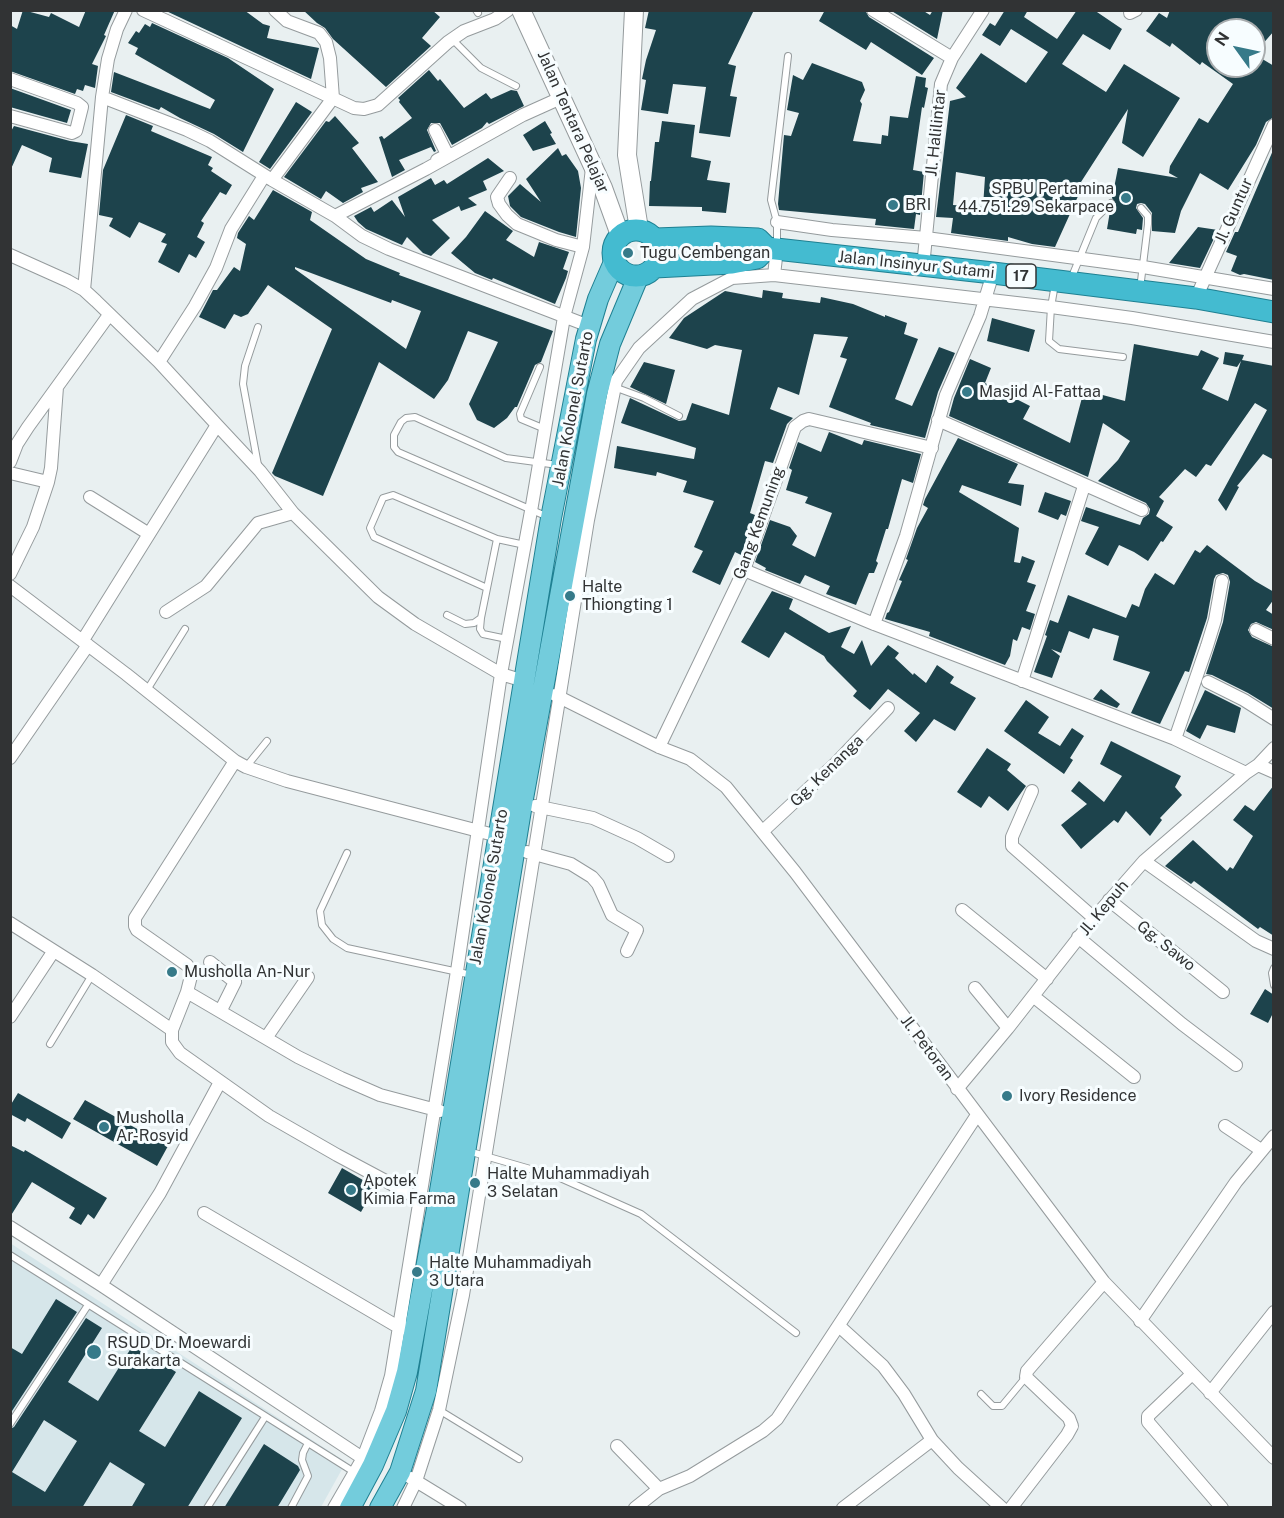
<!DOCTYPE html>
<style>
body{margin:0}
#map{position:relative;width:1284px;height:1518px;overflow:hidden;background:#e9f0f1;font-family:"Public Sans",sans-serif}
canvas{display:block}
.frame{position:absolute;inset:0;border:12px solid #313334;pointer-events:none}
.north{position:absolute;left:1206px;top:18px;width:60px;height:60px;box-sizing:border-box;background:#f7fdff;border:2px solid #a8acae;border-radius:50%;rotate:303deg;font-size:16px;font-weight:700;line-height:24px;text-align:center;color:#313334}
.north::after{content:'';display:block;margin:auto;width:21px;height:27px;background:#367a89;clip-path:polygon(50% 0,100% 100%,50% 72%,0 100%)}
</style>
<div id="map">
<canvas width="1284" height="1518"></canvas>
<div class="frame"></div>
<div class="north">N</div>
</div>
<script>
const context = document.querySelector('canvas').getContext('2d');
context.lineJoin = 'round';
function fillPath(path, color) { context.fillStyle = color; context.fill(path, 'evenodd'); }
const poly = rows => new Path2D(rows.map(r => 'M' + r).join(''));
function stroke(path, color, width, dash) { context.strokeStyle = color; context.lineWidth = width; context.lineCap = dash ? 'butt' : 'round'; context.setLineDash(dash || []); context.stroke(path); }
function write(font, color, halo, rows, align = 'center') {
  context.font = font + ' "Public Sans",sans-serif'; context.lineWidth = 6; context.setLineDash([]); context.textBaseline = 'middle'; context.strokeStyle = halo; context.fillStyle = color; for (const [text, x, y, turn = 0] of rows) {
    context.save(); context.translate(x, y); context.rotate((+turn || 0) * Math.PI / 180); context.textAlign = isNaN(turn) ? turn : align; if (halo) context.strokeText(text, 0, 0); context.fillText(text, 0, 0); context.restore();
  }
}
fillPath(poly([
 [10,1243,346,1462,321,1507,11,1507]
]), '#d6e6ea');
fillPath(poly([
 [23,10,49,17,51,13,79,27,86,10,115,10,104,35,106,36,92,64,98,66,95,88,85,85,83,91,77,89,75,94,10,71,10,25,17,29],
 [164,10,244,10,263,24,270,26,267,38,319,48,311,79],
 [303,10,432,10,440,17,422,38,431,46,386,87,333,39,325,28,317,23],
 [649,10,754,10,728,64,736,66,730,96,737,97,730,137,699,133,706,87,673,84,668,114,641,110,646,80,642,79,646,60,656,30,645,28],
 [825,10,865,10,869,17,934,58,922,75,871,42,866,50,819,21],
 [890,10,922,10,930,15,933,10,943,10,937,39],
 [1005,10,1028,10,1024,17,1057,39,1077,10,1094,10,1122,29,1110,50,1083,34,1062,64,1106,92,1124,64,1180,98,1143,157,1122,143,1128,109,1081,182,1084,183,1055,247,1032,244,1008,237,1008,241,951,233,953,218,936,217,950,101,966,97,956,88,981,53,1026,83,1048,52,1011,29,1000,46,982,35,990,23,995,26],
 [956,172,985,177,983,207,953,205],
 [1170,10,1274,10,1274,31,1254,54,1254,30,1218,30,1218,66,1254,66,1254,54,1274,66,1274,117,1266,122,1256,145,1228,190,1200,173,1181,211,1175,233,1152,231,1152,213,1145,204,1141,203,1137,204,1136,208,1143,218,1142,230,1137,229,1136,234,1107,229,1110,211,1116,204,1112,198,1118,168,1178,178,1169,173,1170,166,1199,118,1208,123,1233,84,1202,62,1200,65,1172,43,1170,47,1146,31,1159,13,1167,18],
 [152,23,228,58,274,89,243,152,214,134,180,118,161,107,159,110,111,92,114,72,210,109,215,100,135,54,138,48,128,43,136,31,139,33,145,24,150,27],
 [812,63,862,82,865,90,860,101,862,104,853,141,881,144,882,135,888,136,890,116,908,118,916,76,926,78,925,87,928,88,924,108,922,107,913,170,924,172,920,215,916,214,914,229,875,225,876,219,779,210,778,204,784,135,791,136,799,113,787,110,793,75,803,80],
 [429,70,438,81,440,79,464,108,486,93,491,99,511,90,517,91,524,106,489,124,487,122,482,128,452,145,440,123,431,123,427,130,436,151,434,152,431,147,399,160,405,170,392,177,379,137,382,136,384,139,412,118,399,102,400,100,398,98],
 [10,88,71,110,67,123,10,107],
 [296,102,312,112,270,169,259,162],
 [126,115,153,126,151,131,212,157,208,165,213,168,211,171,232,185,226,195,220,192,201,221,204,223,197,237,205,242,196,258,189,254,179,273,158,262,167,244,161,242,166,234,139,222,130,238,109,226,113,218,99,215,103,170],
 [335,116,359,143,352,148,378,182,361,188,363,192,343,203,326,191,321,199,284,177,326,121,329,122],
 [545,121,552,133,550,134,556,144,533,151,523,135],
 [662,121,695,125,691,157,711,161,707,180,730,183,726,213,702,211,702,207,649,206,650,181,651,181,655,142,659,142],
 [14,126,70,141,88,144,81,178,49,172,52,158,22,145,10,171,10,133],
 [558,148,562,156,566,154,578,171,581,188,576,237,559,232,521,217,510,206,508,196,520,184,541,202,526,179],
 [1274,148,1274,280,1244,274,1240,275,1231,271,1237,256,1226,252,1235,232,1238,232],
 [488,158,504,171,483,181,487,190,468,198,477,205,461,211,459,206,432,220,450,238,431,256,423,253,407,237,402,245,366,229,358,222,354,216,371,207,374,212,392,200,405,217,398,197,431,178,435,185,444,180,447,184],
 [273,190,312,212,310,220,366,259,400,273,399,275,553,331,541,362,535,365,517,407,515,407,507,418,494,428,477,420,469,404,498,342,468,331,448,380,434,399,379,362,323,496,275,476,272,473,332,329,268,285,248,314,241,317,234,314,225,329,199,317,213,290,217,290,234,267,240,271,246,244,237,238,238,233,249,216,254,220],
 [295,267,391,303,392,300,421,311,406,349,295,269],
 [485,211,513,231,506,240,534,257,539,242,569,252,563,269,568,271,566,278,555,304,493,278,492,280,475,273,451,253,466,237],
 [1198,227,1218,230,1200,268,1169,263],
 [763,290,783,293,782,298,820,303,821,297,853,304,885,317,885,315,907,323,904,334,918,339,895,399,912,406,939,347,955,353,938,392,925,438,870,425,871,423,829,407,847,359,840,357,848,337,814,334,799,395,778,387,770,409,793,418,787,424,773,463,765,461,750,513,755,515,741,555,735,552,720,585,692,572,703,551,694,547,714,501,683,492,687,481,657,472,656,476,614,468,617,446,694,459,696,448,621,423,630,398,679,421,686,420,692,403,729,415,742,350,715,345,707,349,669,338,684,318,725,291,762,298],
 [992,318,1035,330,1029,352,987,341],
 [1134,344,1198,356,1201,350,1219,358,1202,389,1228,401,1241,361,1237,367,1223,364,1225,352,1244,355,1242,360,1274,366,1274,460,1263,454,1237,486,1239,487,1226,511,1218,500,1267,410,1255,403,1211,466,1206,464,1196,477,1185,469,1159,497,1164,501,1156,516,1173,527,1163,542,1161,541,1148,561,1134,552,1119,545,1108,566,1085,554,1099,527,1081,521,1086,507,1140,525,1143,518,1149,514,1150,509,1146,503,1098,481,1118,460,1130,441,1103,423,1088,477,949,416,954,398,970,359,991,368,985,383,1030,406,1023,419,1070,443,1084,390,1125,401],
 [644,362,675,370,666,404,630,387],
 [829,432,862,445,864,440,921,454,913,483,902,479,888,529,886,529,876,561,878,563,874,573,869,573,856,605,826,594,830,586,805,575,800,584,765,570,766,568,755,562,770,520,790,527,797,536,792,545,815,557,832,513,805,503,808,497,786,490,792,470,789,468,798,442,821,452],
 [958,438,1018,464,1008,483,1024,485,1021,506,962,485,959,492,1019,528,1014,562,1020,563,1022,556,1035,561,1027,582,1036,585,1026,611,1035,614,1030,630,1022,627,1017,641,1013,639,1010,656,1005,665,929,636,930,632,885,619,887,613,889,612,902,581,899,580,908,560,906,559,917,528,928,508,923,505,925,499],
 [1045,492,1071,501,1066,516,1061,514,1058,520,1038,512],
 [1207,545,1255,581,1274,592,1274,599,1266,610,1274,615,1274,630,1256,622,1251,624,1248,630,1252,637,1274,647,1274,709,1248,693,1212,675,1206,674,1223,622,1230,582,1228,575,1223,573,1216,575,1214,579,1207,618,1189,672,1185,671,1160,724,1131,713,1150,672,1113,660,1119,636,1093,628,1089,639,1069,631,1061,653,1051,649,1060,656,1052,678,1034,672,1047,636,1045,635,1050,620,1058,623,1068,595,1126,618,1132,604,1139,607,1145,589,1155,573,1174,585,1195,550,1200,553],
 [772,591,793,599,789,609,829,633,851,626,841,647,854,654,862,640,871,666,888,645,899,653,895,658,913,675,914,673,926,683,937,665,954,677,950,683,976,698,955,731,934,719,916,742,904,731,920,713,888,689,870,710,853,696,857,691,827,661,824,656,785,632,769,658,741,642],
 [1101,689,1120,704,1117,708,1093,699],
 [1205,690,1241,708,1235,733,1207,725,1200,739,1186,731],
 [1026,700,1049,717,1038,733,1060,746,1072,728,1084,736,1070,758,1073,760,1064,774,1004,731],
 [1111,741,1181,776,1175,787,1182,795,1160,818,1162,820,1150,836,1126,811,1118,823,1114,820,1081,849,1061,825,1087,804,1071,791,1079,781,1104,802,1122,776,1100,764],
 [987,748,1011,764,1007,770,1026,786,1008,811,989,796,981,808,957,792],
 [1274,785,1274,936,1260,927,1258,929,1194,881,1191,884,1165,866,1193,840,1227,871,1230,867,1233,869,1253,836,1233,820,1245,805,1254,811],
 [1265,989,1274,995,1274,1011,1268,1023,1250,1014],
 [18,1093,71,1123,62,1139,27,1118,25,1122,10,1114,10,1106],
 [85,1100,168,1146,157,1166,73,1119],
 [10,1145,24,1152,25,1150,107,1198,94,1219,88,1214,81,1225,69,1218,75,1208,32,1182,10,1217],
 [342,1168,375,1187,361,1212,328,1193],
 [56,1299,77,1312,10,1414,10,1347,22,1354],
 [86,1318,102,1328,68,1382,98,1401,133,1345,176,1372,139,1431,165,1447,199,1391,242,1418,187,1508,131,1508,145,1484,110,1462,82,1508,10,1508,10,1429,14,1427],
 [44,1420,77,1441,45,1492,12,1472],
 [264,1444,298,1466,300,1470,277,1508,224,1508]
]), '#1d434c');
const service = poly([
 [476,10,478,13],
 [452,39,481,68,516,86],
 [777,246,777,222,771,200,788,56],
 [1071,279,1096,218,1111,203],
 [1055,284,1051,307,1049,341,1059,349,1123,357],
 [1140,289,1148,224,1148,216,1141,208],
 [258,327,245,366,243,384,258,465],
 [540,367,520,414,521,419,545,429],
 [614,387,644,398,679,416],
 [548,517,398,452,394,447,394,435,401,422,406,418,415,417,506,458,558,465],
 [497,539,525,545],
 [447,615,465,624,474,623,481,618,497,539,393,495,383,498,370,528,374,537,487,588],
 [481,618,480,629,483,634,507,639],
 [147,690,185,629],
 [246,767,267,741],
 [347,853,320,911,322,925,333,939,347,948,472,975],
 [1274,968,1272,973,1274,985],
 [50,1044,92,975],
 [468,1151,558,1177,641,1214,796,1333],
 [10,1255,354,1472],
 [981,1394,993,1406,1002,1406,1026,1377],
 [439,1410,519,1459],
 [10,1424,88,1305],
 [207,1508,265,1417],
 [291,1508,308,1476,302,1460,303,1453,308,1443]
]);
const minor = poly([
 [143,10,354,108,364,109,378,105,448,42,464,31,495,19,508,10],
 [873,10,952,58],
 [1130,13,1136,10],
 [10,79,77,103,82,107,76,131,72,133,10,116],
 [102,97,187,130,210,141,272,180,335,216,362,236,389,249,589,326],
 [435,130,446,152,445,156,437,160],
 [510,178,497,197,499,204,507,215,517,224,556,240,583,247],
 [272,180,333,98,330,58,326,42,319,33,287,21,275,10],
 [335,216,426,169,523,115,563,97],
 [777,222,832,230,926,238,1143,267,1274,289],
 [10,255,68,281,84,290,96,301,159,362,217,425,260,471,293,513,378,597,415,624,501,674,524,681],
 [923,267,941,84,952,58,983,10],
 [774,275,777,249],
 [84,290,102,97,108,59,117,29,126,10],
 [1196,298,1274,125],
 [159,362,195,306,216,268,231,229,264,176],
 [938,420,1142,510],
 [10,462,17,444,28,427,109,315],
 [10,473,48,482],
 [90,497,149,534],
 [744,570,874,624,1175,739,1246,773],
 [10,574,33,527,48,482,51,468,57,387],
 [10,586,126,674,235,761,246,767,287,781,498,836],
 [166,612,206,586,258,523,293,513],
 [874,624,906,536,946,395,980,316,993,273],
 [1256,630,1274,639],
 [83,640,217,425],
 [1022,681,1084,486],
 [1208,682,1244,700,1274,719],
 [555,695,659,747,690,759,726,787,795,872,1104,1282,1274,1458],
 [1175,739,1207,646,1215,620,1222,581],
 [659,747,744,570,795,427,803,421,809,419,932,448],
 [10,758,88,645],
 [235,761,135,918,135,926,137,930,187,965,192,972,187,992,172,1030,172,1042,180,1053,269,1116,337,1155,412,1195,428,1200],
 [1258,765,1274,772],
 [1032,791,1012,837,1012,846,1094,918],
 [535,806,593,818,637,838,668,856],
 [763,831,836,763,888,708],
 [527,852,571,864,592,877,598,884,612,915,637,930,627,951],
 [1144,861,1256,941,1274,949],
 [1109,900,1223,992],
 [962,910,1047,979],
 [10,923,92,975,172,1030],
 [1078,937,1182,1024,1236,1065],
 [210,962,235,982,221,1010],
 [975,988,1008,1028],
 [187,992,298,1057,341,1078,380,1095,440,1111],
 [1033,996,1134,1077],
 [10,1017,53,952],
 [266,1038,308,977],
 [957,1089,1008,1028,1094,918,1144,861,1246,773,1258,765,1274,748],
 [1225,1126,1261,1150],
 [204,1213,400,1328,405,1328],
 [10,1227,101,1285,367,1461],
 [101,1285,160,1193,220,1082],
 [1140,1321,1236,1182,1274,1136],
 [839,1326,883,1366,904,1394,932,1440,958,1468,1002,1508],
 [1192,1374,1148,1416,1148,1422,1222,1508],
 [1210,1393,1274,1312],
 [617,1446,659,1489],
 [411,1478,460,1508],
 [334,1508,363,1458,381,1411,391,1376,457,971,501,674,531,511,564,317,583,247,592,168],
 [403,1508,416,1481,439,1410,463,1295,588,520,616,381,639,348,692,299,732,278,774,275,1051,307,1132,318,1274,342],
 [635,1508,659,1489,690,1476,763,1431,777,1419,977,1115],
 [843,1508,932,1440],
 [1011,1508,1067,1435,1072,1426,1069,1418,1026,1377,1027,1371,1104,1282]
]);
const secondary = poly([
 [521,10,603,188,620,235],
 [634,10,627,155,639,229]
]);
const primary = poly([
 [350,1508,373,1465,396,1411,407,1372,438,1203,551,518,586,339,598,299,614,262],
 [380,1508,400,1472,426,1391,522,804,597,394,610,344,638,277]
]);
const trunk = poly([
 '613 253a23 23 0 1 1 46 0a23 23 0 1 1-46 0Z',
 [655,239,711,237,758,239,767,248],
 [767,248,993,273,1196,298,1274,312],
 [655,267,732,263,757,258,767,248]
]);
stroke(service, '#959b9d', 8);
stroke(minor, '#959b9d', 14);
stroke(secondary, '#959b9d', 20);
stroke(primary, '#1f8092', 22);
stroke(trunk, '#1f8092', 23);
stroke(service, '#fff', 6);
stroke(minor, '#fff', 12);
stroke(secondary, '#fff', 18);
stroke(primary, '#73ccdc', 20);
stroke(trunk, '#44bbd0', 21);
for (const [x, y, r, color] of [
 [1126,198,6,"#367a89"],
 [893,205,6,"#367a89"],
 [628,253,6,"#367a89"],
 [967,392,6,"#367a89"],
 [570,596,6,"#367a89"],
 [172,972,6,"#367a89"],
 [1007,1096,6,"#367a89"],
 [104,1127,6,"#367a89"],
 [475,1183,6,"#367a89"],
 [351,1190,6,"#367a89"],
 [417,1272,6,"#367a89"],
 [94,1352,8,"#367a89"]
]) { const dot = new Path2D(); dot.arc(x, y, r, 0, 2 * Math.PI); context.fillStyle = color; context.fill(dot); stroke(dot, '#f7fdff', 2); }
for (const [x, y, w] of [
 [1021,276,30]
]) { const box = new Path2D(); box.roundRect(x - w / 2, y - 12, w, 24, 4.5); context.fillStyle = '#f7fdff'; context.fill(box); stroke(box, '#313334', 1.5); }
write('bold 15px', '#313334', null, [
 ["17",1021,276]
]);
write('16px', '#313334', '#f7fdff', [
 ["Jalan Tentara Pelajar",573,122,66],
 ["Jl. Halilintar",936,133,-84],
 ["Jl. Guntur",1234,211,-66],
 ["Jalan Insinyur Sutami",916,265,6],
 ["Jalan Kolonel Sutarto",573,409,-79],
 ["Gang Kemuning",759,523,-70],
 ["Gg. Kenanga",827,771,-44],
 ["Jalan Kolonel Sutarto",489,887,-80],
 ["Jl. Kepuh",1104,908,-50],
 ["Gg. Sawo",1166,946,39],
 ["Jl. Petoran",927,1048,53]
]);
write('16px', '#313334', '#f7fdff', [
 ["SPBU Pertamina",1114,189,"right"],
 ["44.751.29 Sekarpace",1114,207,"right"],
 ["BRI",905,205],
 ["Tugu Cembengan",640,253],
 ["Masjid Al-Fattaa",979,392],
 ["Halte",582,587],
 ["Thiongting 1",582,605],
 ["Musholla An-Nur",184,972],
 ["Ivory Residence",1019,1096],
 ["Musholla",116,1118],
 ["Ar-Rosyid",116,1136],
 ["Halte Muhammadiyah",487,1174],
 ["3 Selatan",487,1192],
 ["Apotek",363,1181],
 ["Kimia Farma",363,1199],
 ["Halte Muhammadiyah",429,1263],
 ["3 Utara",429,1281],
 ["RSUD Dr. Moewardi",107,1343],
 ["Surakarta",107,1361]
], 'left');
</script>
